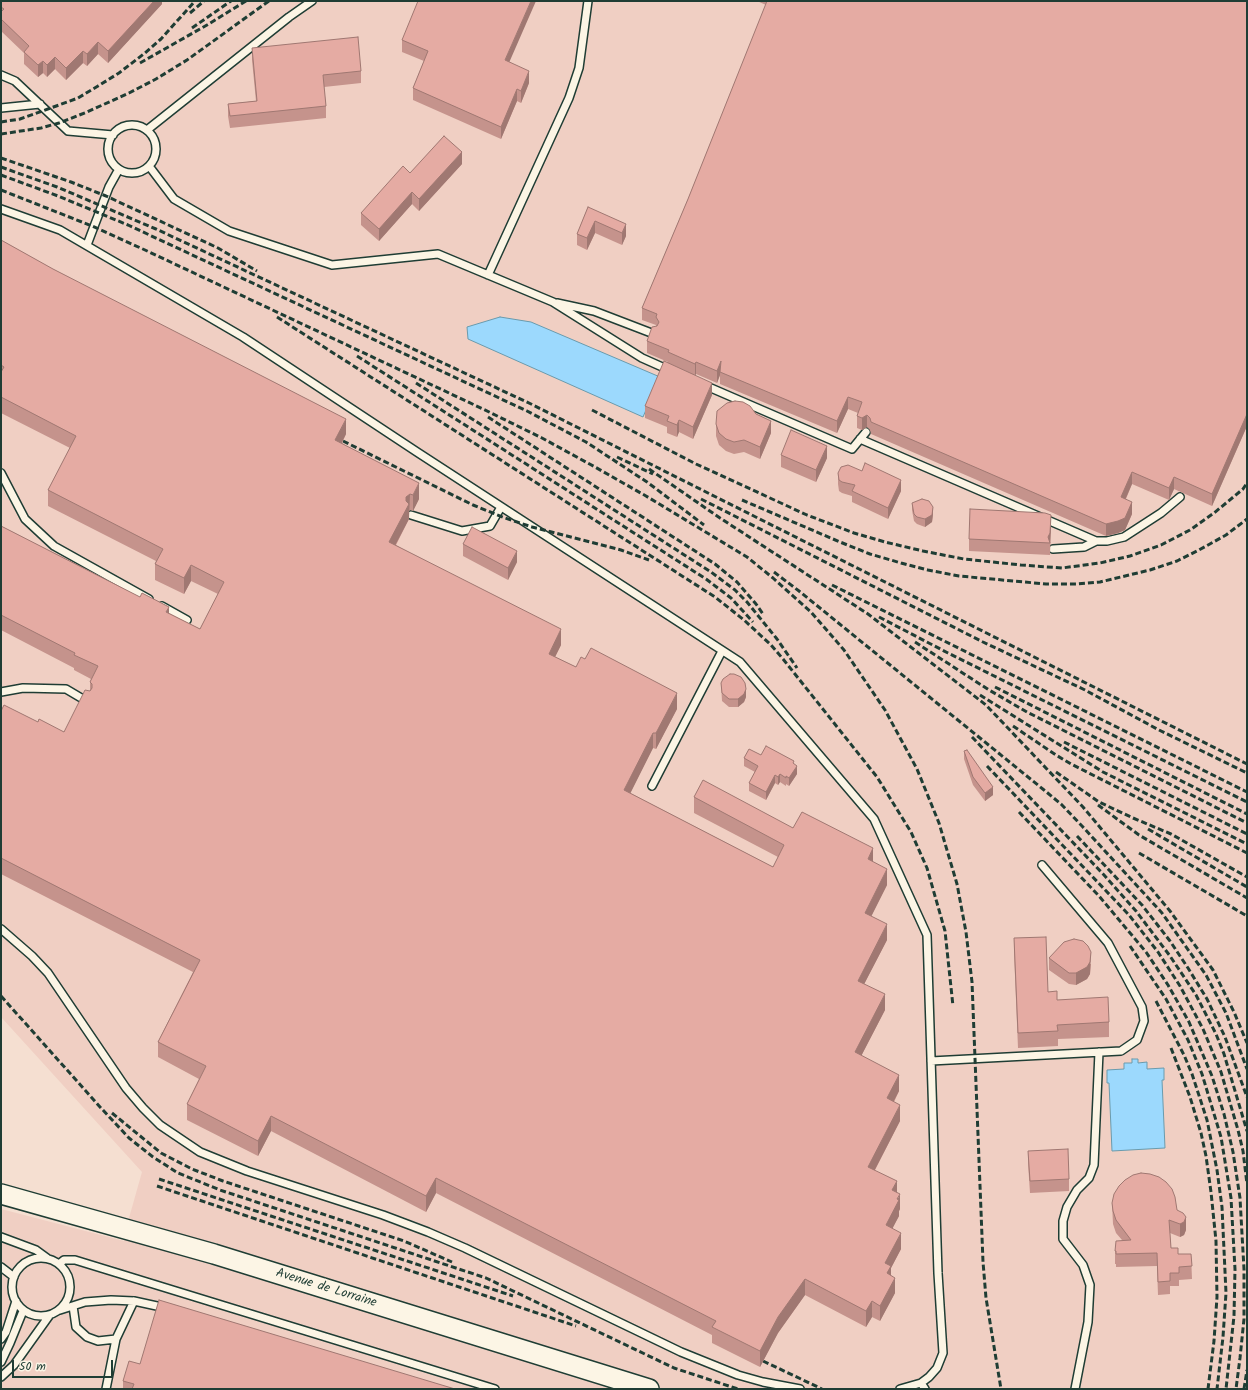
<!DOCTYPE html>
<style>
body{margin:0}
#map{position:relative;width:1248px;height:1390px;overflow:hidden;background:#f5dfd1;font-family:Kalam,sans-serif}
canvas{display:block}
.frame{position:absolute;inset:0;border:2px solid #1f3d34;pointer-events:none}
.scale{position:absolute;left:12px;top:1360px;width:101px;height:18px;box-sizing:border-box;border:2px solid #1f3d34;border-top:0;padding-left:5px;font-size:12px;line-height:14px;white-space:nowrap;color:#1f3d34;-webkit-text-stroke:3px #fcf5e5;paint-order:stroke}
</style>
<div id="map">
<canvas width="1248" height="1390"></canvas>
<div class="frame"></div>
<div class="scale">50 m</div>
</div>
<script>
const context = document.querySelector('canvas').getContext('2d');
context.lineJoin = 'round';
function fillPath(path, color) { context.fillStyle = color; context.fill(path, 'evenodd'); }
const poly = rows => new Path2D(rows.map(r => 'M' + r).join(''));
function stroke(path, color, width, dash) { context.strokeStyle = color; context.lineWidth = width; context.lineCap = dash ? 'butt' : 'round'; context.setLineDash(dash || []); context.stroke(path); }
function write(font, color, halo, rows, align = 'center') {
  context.font = font + ' Kalam,sans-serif'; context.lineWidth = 3; context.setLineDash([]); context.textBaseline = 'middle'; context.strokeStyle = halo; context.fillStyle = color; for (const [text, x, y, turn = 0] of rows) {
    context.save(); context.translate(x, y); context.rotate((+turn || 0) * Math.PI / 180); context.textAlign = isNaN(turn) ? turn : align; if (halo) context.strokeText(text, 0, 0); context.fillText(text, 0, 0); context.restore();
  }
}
fillPath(poly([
 [1,1,1247,1,1247,1389,1,1389,1,1209,124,1241,129,1218,142,1172,1,1017]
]), '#f0cfc3');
const water = poly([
 [500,317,531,322,660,377,643,417,468,339,467,327,500,317],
 [1132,1059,1138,1059,1138,1063,1147,1062,1147,1069,1164,1068,1164,1080,1162,1080,1165,1148,1112,1151,1109,1083,1107,1083,1107,1070,1124,1069,1124,1063,1132,1063,1132,1059]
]);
fillPath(water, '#9cd9fd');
stroke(water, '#6a9bad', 1);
const service = poly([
 [1,75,15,81,68,131,113,135],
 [1,108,40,104],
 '108 149a24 24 0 1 1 48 0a24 24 0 1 1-48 0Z',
 [147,130,289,17,312,1],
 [149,166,174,199,229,231,332,265,438,254,553,302,642,358,669,370],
 [1,209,60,230,243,337,417,452,740,662,874,819,927,935,938,1273,943,1353,937,1368,929,1377,921,1383],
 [87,245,109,187,119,169],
 [488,275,569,98,579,68,588,1],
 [557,303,594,311,654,334],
 [704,385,852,449,866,432],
 [860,439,1096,541,1084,547,1053,549],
 [1,473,25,519,54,546,149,599],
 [411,515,462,531,490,526,501,507],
 [1096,541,1107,541,1124,537,1161,513,1180,497],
 [162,606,187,620],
 [1,692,23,688,66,689,88,702],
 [652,786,722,651],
 [1,929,32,956,48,973,126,1088,143,1108,160,1125,200,1152,247,1171,383,1215,428,1232,465,1248,681,1352,738,1375,763,1382,800,1389],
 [931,1061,1121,1051,1137,1040,1144,1021,1142,1007,1108,943,1042,865],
 [1,1237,36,1250,47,1258],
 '12 1287a29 29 0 1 1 58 0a29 29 0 1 1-58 0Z',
 [59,1264,64,1260,75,1260,495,1389],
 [1,1267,14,1277],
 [73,1306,76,1327,87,1337,98,1341,116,1339],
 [60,1310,85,1302,111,1300,134,1301,166,1308],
 [1,1339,6,1332,16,1301],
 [1,1362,10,1343,23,1311],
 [1,1377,14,1365,49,1316],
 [106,1389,116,1339,134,1301],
 [900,1389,921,1383,925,1389],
 [1075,1389,1088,1322,1090,1285,1083,1265,1063,1239,1063,1221,1067,1207,1077,1190,1089,1178,1094,1165,1099,1052]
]);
const secondary = poly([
 [1,1194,214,1254,649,1389]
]);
stroke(service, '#1f3d34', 10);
stroke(secondary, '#1f3d34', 22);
stroke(service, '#fcf5e5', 7);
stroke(secondary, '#fcf5e5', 19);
stroke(poly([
 [190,13,204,1],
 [192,28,231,1],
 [140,63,207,25,246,1],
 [1,122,20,119,59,105,78,98,98,86,119,73,145,53,161,39,195,1],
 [1,134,41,128,59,123,87,112,129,93,156,79,187,60,269,1],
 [1,158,71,182,106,196,218,248,257,271],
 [1,167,57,187,156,229,531,404,1247,764],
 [1,175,58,196,128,225,527,411,586,442,647,482,704,525],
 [1,190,92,226,145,250,483,409,542,438,595,467,646,496,747,557,773,578,811,612,844,650,885,710,917,769,939,823,957,884,966,932,972,982,983,1262,986,1298,1001,1389],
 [277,317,715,597,744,620,771,645,783,659,877,777,911,832,927,868,945,931,953,1006],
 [357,356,706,579,731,598,753,622],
 [416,383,711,572,735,590,747,602,777,639,797,668],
 [592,410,696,464,807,515,854,533,885,542,923,551,964,559,1021,565,1062,568,1100,563,1130,556,1161,545,1190,530,1214,513,1243,489,1247,483],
 [488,417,715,564,737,582,756,604,763,614],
 [343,441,473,505,505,518,532,527,621,550,649,560],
 [617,457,653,474],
 [649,469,720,518,868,614,986,705,1083,807,1170,911,1213,970,1234,1012,1247,1043],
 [701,499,983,642,1085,690,1159,730,1247,773],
 [742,500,840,542,870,554,901,563,928,570,959,576,1046,584,1076,584,1100,582,1150,570,1177,561,1199,550,1226,535,1247,519],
 [774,572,799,591,1044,790,1061,804,1082,826,1162,913,1206,975,1226,1013,1247,1069],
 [832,585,1247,792],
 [879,617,948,653,1247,802],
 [915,642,989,690,1027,712,1247,823],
 [995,687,1247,814],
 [980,695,1103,772,1247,844],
 [1013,726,1056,755,1071,764,1247,853],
 [972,737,1104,875,1136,911,1170,956,1196,995,1216,1034,1224,1054,1247,1131],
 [1064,742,1247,834],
 [987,766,1129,915,1158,952,1180,986,1203,1029,1221,1072,1238,1130,1243,1151,1247,1184],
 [1056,772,1099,802,1133,818,1171,834,1247,877],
 [1098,805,1139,835,1247,898],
 [1019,812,1099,896,1146,952,1168,985,1189,1022,1212,1076,1224,1114,1233,1152,1240,1198,1242,1234,1244,1269,1244,1319,1240,1358,1236,1389],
 [1148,829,1247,887],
 [1077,836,1142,905,1170,941,1188,968,1207,999,1225,1037,1247,1097],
 [1139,853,1247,916],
 [1130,946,1166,999,1188,1040,1202,1074,1221,1137,1231,1198,1235,1269,1234,1316,1226,1389],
 [1,996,101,1108,129,1138,153,1157,178,1173,220,1190,486,1278,674,1368,738,1389],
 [1156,1001,1184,1055,1192,1074,1207,1120,1217,1170,1222,1207,1226,1293,1223,1337,1217,1389],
 [1171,1048,1190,1097,1201,1133,1206,1156,1211,1192,1216,1241,1217,1297,1214,1341,1208,1389],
 [112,1113,161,1153,192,1169,223,1181,404,1241,452,1262],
 [159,1179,513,1296],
 [157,1186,576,1326],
 [763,1361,822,1389],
 [1244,1389,1247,1370]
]), '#1f3d34', 3, [6, 3]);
fillPath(poly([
 [1,1,162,1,162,4,108,63,98,54,87,66,83,63,66,80,55,69,47,77,43,73,38,77,24,64,24,53,1,31],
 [757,1,1247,1,1247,426,1212,506,1174,489,1169,500,1132,484,1126,499,1132,514,1125,530,1118,533,1106,536,871,434,870,430,867,427,862,430,857,428,857,416,858,413,848,409,837,433,720,384,720,375,717,383,696,374,695,375,712,395,693,439,679,432,677,437,667,433,667,427,645,418,645,406,668,363,668,362,647,353,647,341,656,326,656,325,642,320,642,308,688,199,766,5],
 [402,40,509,62,529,83,521,103,517,101,501,139,413,100,413,88,424,61,402,52],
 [252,48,361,71,361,83,324,87,326,106,326,118,230,128,228,116,228,104,256,101,252,60],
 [462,164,419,211,412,204,379,241,361,225,361,213,410,173],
 [588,207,626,236,622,245,595,233,587,250,577,245,577,234],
 [1,240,346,434,342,443,419,499,413,511,410,510,409,511,409,519,396,545,561,645,555,657,576,667,677,709,656,749,653,748,630,793,773,867,778,857,694,813,694,797,793,828,873,862,887,885,871,916,887,940,864,984,885,1010,861,1056,899,1091,894,1102,900,1121,875,1170,897,1192,900,1209,899,1211,899,1216,892,1228,901,1249,891,1268,891,1275,895,1293,880,1321,872,1317,866,1327,805,1295,778,1333,760,1367,712,1343,712,1335,436,1193,426,1212,271,1131,258,1156,187,1120,187,1104,199,1079,158,1057,158,1042,193,972,1,874,1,711,38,722,64,732,90,691,90,682,91,679,74,670,74,668,1,630,1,526,200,629,218,594,191,581,184,594,155,580,155,564,156,561,48,506,48,490,70,448,1,413],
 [756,414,771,433,760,459,744,452,734,454,726,451,719,445,716,436,716,424],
 [781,455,827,458,816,482,781,467],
 [838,473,901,491,888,519,852,502,852,496,842,493,839,491,838,484],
 [912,503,933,514,932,522,925,527,917,524,914,521,912,510],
 [1051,527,1050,555,969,551,969,539],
 [463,544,517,562,508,580,463,556],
 [721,683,746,697,744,702,738,707,729,707,722,701],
 [964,751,993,795,985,801,973,785,964,759],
 [761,755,794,764,797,774,789,786,786,784,786,786,780,782,778,785,775,783,766,800,749,791,749,783,755,772,744,766,744,758],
 [1014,938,1048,992,1057,1000,1109,1022,1109,1037,1058,1039,1058,1046,1018,1048,1014,952],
 [1049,958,1091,964,1090,974,1087,979,1076,985,1069,984,1049,970],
 [1028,1151,1069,1179,1069,1191,1030,1193,1028,1163],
 [1112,1203,1177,1210,1186,1230,1184,1235,1180,1237,1170,1233,1171,1248,1178,1254,1191,1254,1192,1279,1179,1280,1179,1286,1170,1286,1170,1294,1158,1295,1157,1266,1116,1267,1116,1264,1115,1264,1115,1251,1122,1240,1116,1233,1113,1224],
 [140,1364,455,1389,123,1389,123,1381]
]), '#c5938c');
fillPath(poly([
 [154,1,162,1,162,4,108,63,108,51],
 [531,1,536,1,505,72,505,60],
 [98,42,98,54,87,66,87,54],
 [83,51,83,63,66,80,66,68],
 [55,57,55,69,47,77,47,65],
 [43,61,43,73,38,77,38,65],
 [529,71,529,83,521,103,521,91],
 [517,89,517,101,501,139,501,127],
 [462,152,462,164,419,211,419,199],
 [412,192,412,204,379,241,379,229],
 [595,221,595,233,587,250,587,238],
 [626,224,626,236,622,245,622,233],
 [721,361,720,375,717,383,717,371],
 [696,362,696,374,695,376,695,364],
 [712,383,712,395,693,439,693,427],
 [848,397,848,409,837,433,837,421],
 [1247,414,1247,426,1212,506,1212,494],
 [867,415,867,427,862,430,862,418],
 [346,419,346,434,335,456,335,440],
 [679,420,679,432,677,437,677,425],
 [771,421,771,433,760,459,760,447],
 [827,446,827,458,816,482,816,470],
 [1132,472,1132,484,1121,509,1121,497],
 [1174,477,1174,489,1169,500,1169,488],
 [901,480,901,491,888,519,888,508],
 [419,483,419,499,413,511,413,495],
 [410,494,409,519,389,557,389,542,406,497],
 [1132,502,1132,514,1125,530,1118,533,1106,536,1106,524],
 [933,507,933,514,932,522,925,527,925,519],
 [1051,515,1051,527,1050,545,1050,543,1048,537],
 [517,551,517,562,508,580,508,568],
 [191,565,191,581,184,594,184,578],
 [169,607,169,622,166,612],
 [561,629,561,645,549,669,549,654],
 [746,689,746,697,744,702,738,707,738,699],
 [677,693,677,709,656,749,656,733],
 [653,733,653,748,624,806,624,790],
 [797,766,797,774,789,786,789,778],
 [780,774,780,782,778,785,778,777],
 [775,775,775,783,766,800,766,792],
 [993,787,993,795,985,801,985,793],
 [873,848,873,864,868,859],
 [887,869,887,885,865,929,865,913],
 [887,924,887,940,858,996,858,981],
 [1091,952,1090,974,1087,979,1076,985,1076,973],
 [885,994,885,1010,855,1068,855,1052],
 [899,1075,899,1091,887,1114,887,1098],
 [900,1105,900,1121,868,1183,868,1167],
 [271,1116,271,1131,258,1156,258,1141],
 [436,1178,436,1193,426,1212,426,1196],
 [897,1181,897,1197,892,1190],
 [900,1194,900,1209,899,1211,899,1216,886,1241,886,1225],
 [1186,1217,1186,1230,1184,1235,1180,1237,1180,1224],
 [901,1233,901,1249,891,1268,891,1282,887,1289,885,1263],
 [895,1278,895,1293,880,1321,880,1306],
 [805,1279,805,1295,778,1333,760,1367,760,1351,778,1317],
 [872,1301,872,1317,866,1327,866,1311]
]), '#a07872');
const building = poly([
 [1,1,154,1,108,51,98,42,87,54,83,51,66,68,55,57,47,65,43,61,38,65,24,52,29,46,1,19,1,12,4,9,1,7,1,1],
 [418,1,531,1,505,60,529,71,521,91,517,89,501,127,413,88,428,51,402,40,418,1],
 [767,1,1247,1,1247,414,1212,494,1174,477,1169,488,1132,472,1121,497,1132,502,1125,518,1118,521,1106,524,871,422,870,418,867,415,862,418,857,416,862,402,848,397,837,421,720,372,721,361,717,371,696,362,695,364,668,352,669,350,647,341,652,327,657,326,659,322,656,317,657,314,642,308,688,199,767,1],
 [358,37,361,71,323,75,326,106,230,116,228,104,257,101,252,48,358,37],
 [444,136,462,152,419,199,412,192,379,229,361,213,403,166,410,173,444,136],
 [588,207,626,224,622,233,595,221,587,238,577,234,588,207],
 [1,240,53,269,346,419,335,440,419,483,413,495,410,494,406,497,406,501,409,504,389,542,561,629,549,654,576,667,581,657,585,659,591,648,677,693,656,733,653,733,624,790,773,867,784,845,694,797,703,780,793,828,802,812,873,848,868,859,887,869,865,913,887,924,858,981,885,994,855,1052,899,1075,887,1098,900,1105,868,1167,897,1181,892,1190,900,1194,897,1199,899,1200,886,1225,901,1233,885,1263,891,1266,887,1273,895,1278,880,1306,872,1301,866,1311,805,1279,778,1317,760,1351,712,1327,716,1321,436,1178,426,1196,271,1116,258,1141,187,1104,206,1066,158,1042,200,960,1,858,1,711,4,705,38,722,39,719,64,732,85,690,90,691,92,688,92,684,90,682,98,666,74,655,75,653,1,615,1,526,140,597,142,593,169,607,166,612,200,629,224,582,191,565,184,578,155,564,163,549,48,490,76,436,1,397,1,372,4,367,1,365,1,240],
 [664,361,712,383,693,427,679,420,677,425,667,421,669,416,645,406,664,361],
 [735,401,743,402,750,406,756,414,771,421,760,447,744,440,734,442,726,439,719,433,716,424,717,411,727,403,735,401],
 [791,430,827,446,816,470,781,455,791,430],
 [865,463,901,480,888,508,852,491,855,485,842,482,839,480,838,473,841,467,848,465,862,471,865,463],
 [922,499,929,501,933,507,932,515,925,519,917,517,914,514,912,503,922,499],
 [970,509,1045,513,1051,515,1050,533,1048,537,1050,543,969,539,970,509],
 [472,527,517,551,508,568,463,544,472,527],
 [730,674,734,674,741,677,745,683,746,689,744,694,738,699,729,699,722,693,721,683,723,679,730,674],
 [766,746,794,761,793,763,797,766,789,778,786,776,786,778,780,774,778,777,775,775,766,792,749,783,758,766,744,758,749,749,761,755,766,746],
 [967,750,993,787,985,793,973,777,964,751,967,750],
 [1046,937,1048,992,1057,991,1057,1000,1108,997,1109,1022,1057,1025,1058,1031,1018,1033,1014,938,1046,937],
 [1074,939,1083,941,1088,946,1091,952,1090,962,1087,967,1076,973,1069,973,1049,958,1064,942,1074,939],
 [1068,1149,1069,1179,1030,1181,1028,1151,1068,1149],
 [1141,1173,1150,1174,1159,1177,1166,1182,1172,1189,1175,1197,1177,1210,1183,1213,1186,1217,1184,1222,1180,1224,1169,1220,1171,1248,1178,1248,1178,1254,1191,1254,1192,1266,1179,1267,1179,1273,1170,1273,1170,1281,1158,1282,1157,1253,1116,1254,1116,1251,1115,1251,1116,1241,1131,1240,1116,1220,1113,1211,1112,1203,1114,1194,1119,1186,1125,1180,1133,1175,1141,1173],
 [159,1300,455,1389,132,1389,134,1384,123,1381,129,1361,140,1364,159,1300]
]);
fillPath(building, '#e5aba3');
stroke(building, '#a07872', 1);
write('13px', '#1f3d34', '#fcf5e5', [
 ["Avenue de Lorraine",326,1289,17]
]);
</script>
